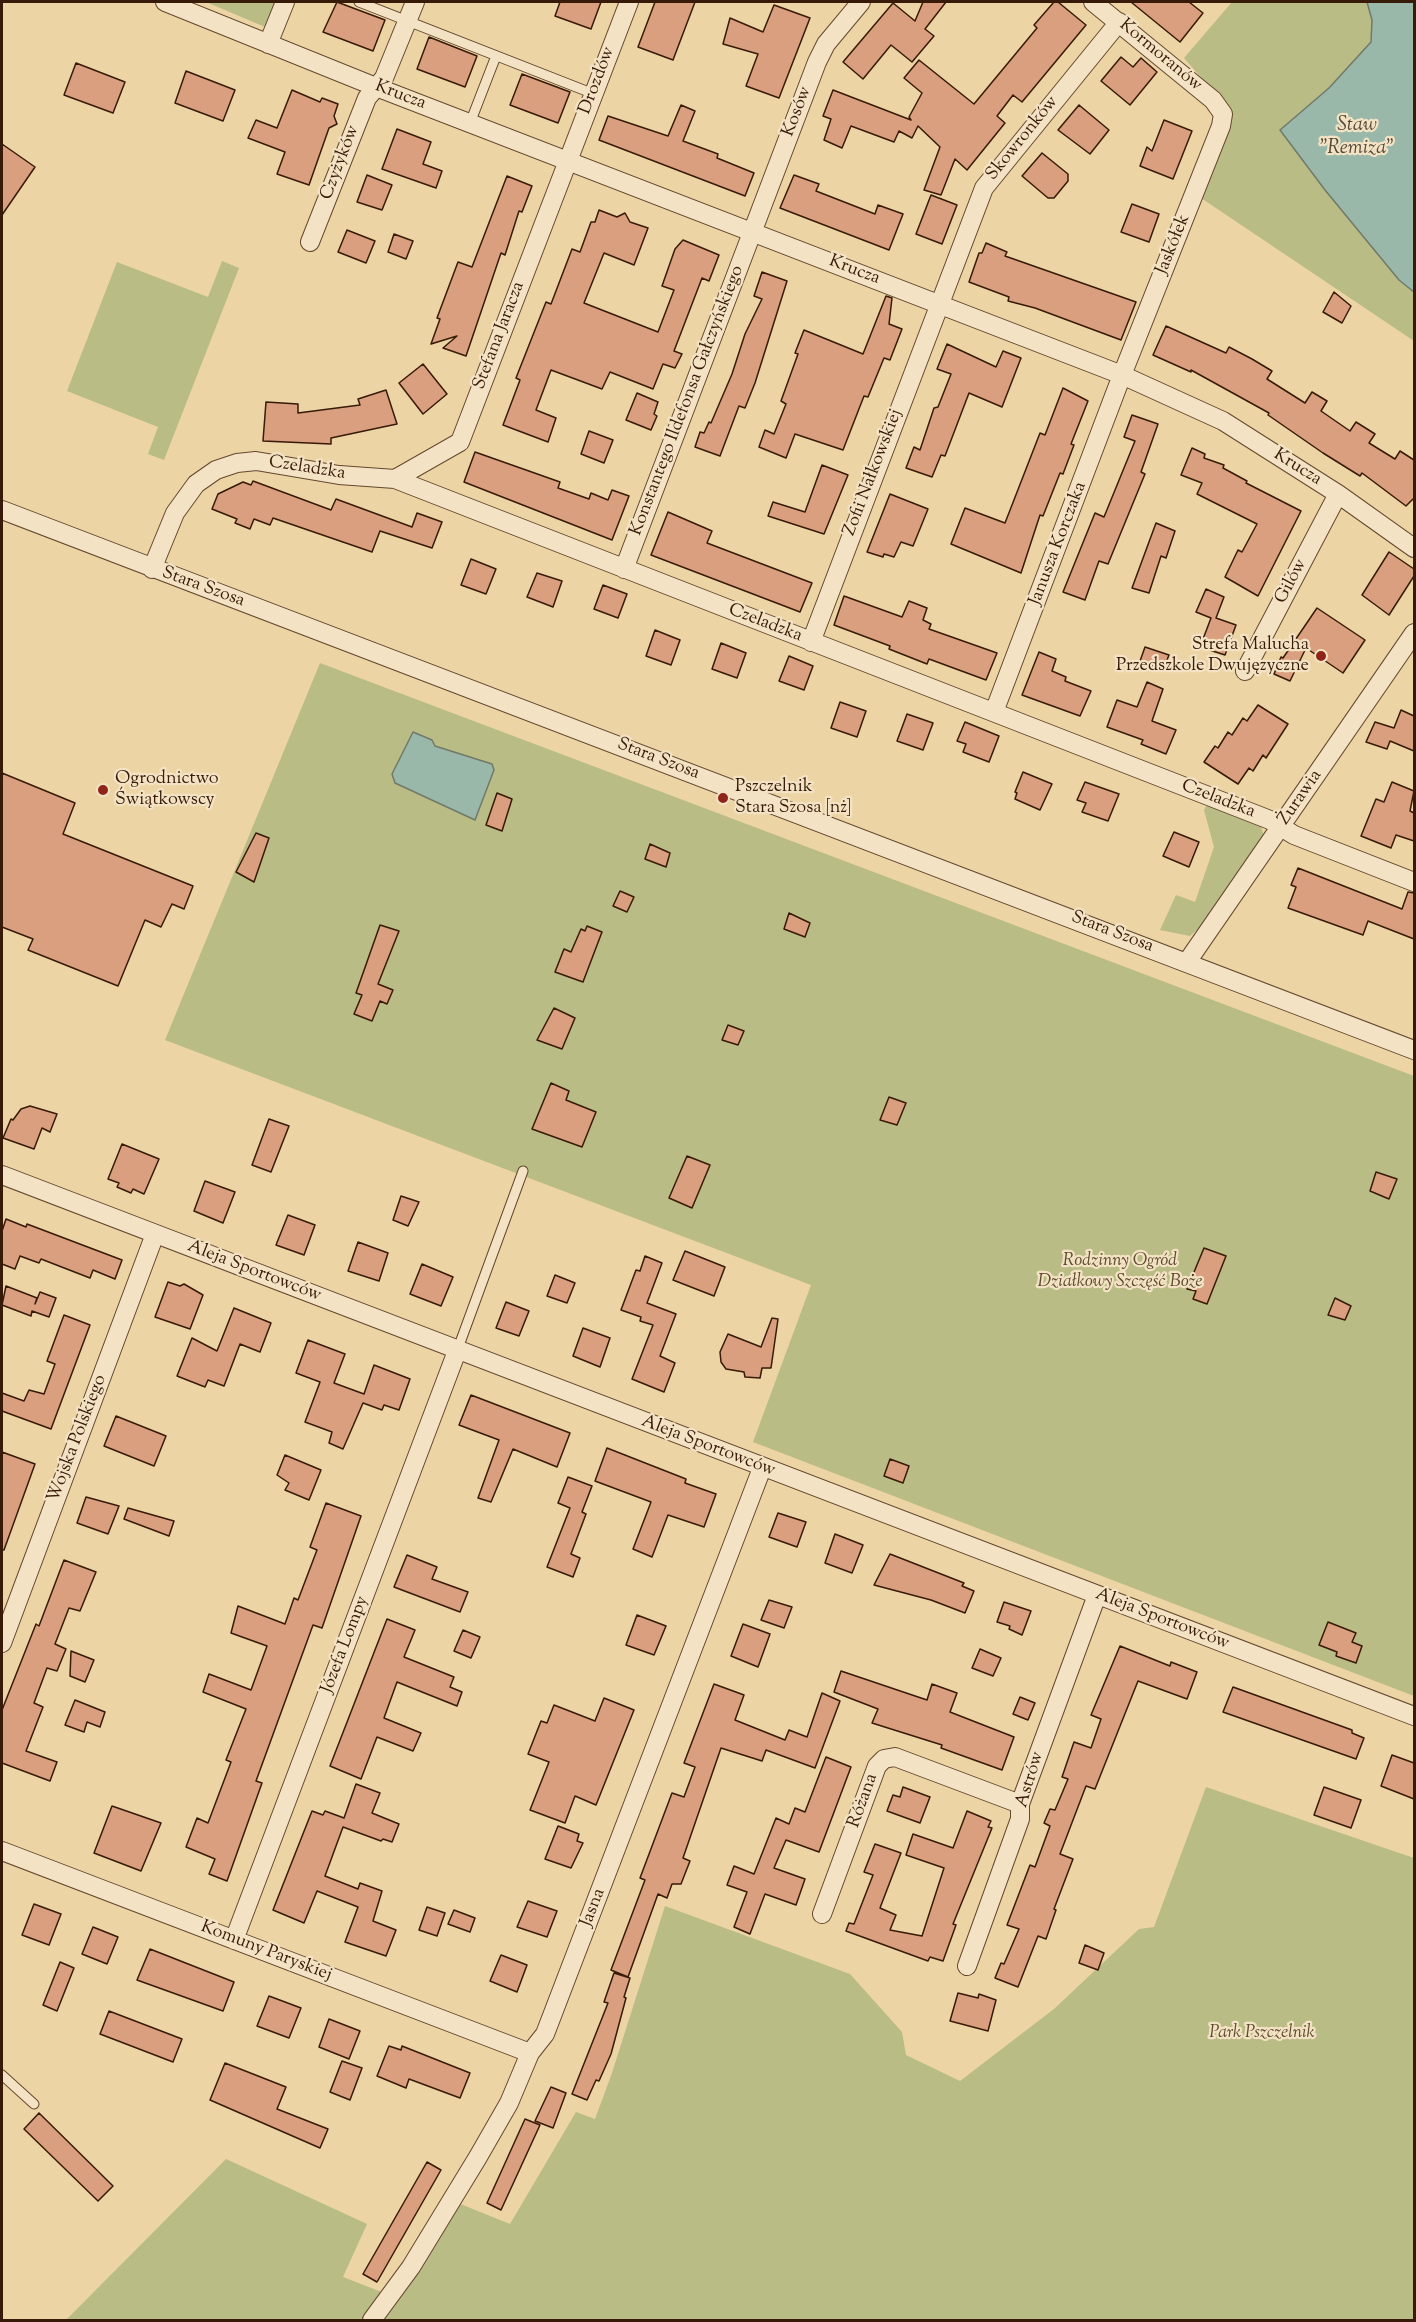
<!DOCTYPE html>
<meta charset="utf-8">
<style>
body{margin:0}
#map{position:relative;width:1416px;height:2322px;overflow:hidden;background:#ecd4a5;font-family:"Sorts Mill Goudy",serif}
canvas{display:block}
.frame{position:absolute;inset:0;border:3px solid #371a07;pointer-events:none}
</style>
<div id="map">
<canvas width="1416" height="2322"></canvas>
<div class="frame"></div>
</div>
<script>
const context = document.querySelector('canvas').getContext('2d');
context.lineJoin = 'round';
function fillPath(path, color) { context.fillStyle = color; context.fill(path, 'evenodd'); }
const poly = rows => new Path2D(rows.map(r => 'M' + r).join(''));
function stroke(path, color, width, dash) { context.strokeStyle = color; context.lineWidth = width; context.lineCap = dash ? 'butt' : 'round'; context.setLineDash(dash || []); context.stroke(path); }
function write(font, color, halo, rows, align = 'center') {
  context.font = font + ' "Sorts Mill Goudy",serif'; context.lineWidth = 4.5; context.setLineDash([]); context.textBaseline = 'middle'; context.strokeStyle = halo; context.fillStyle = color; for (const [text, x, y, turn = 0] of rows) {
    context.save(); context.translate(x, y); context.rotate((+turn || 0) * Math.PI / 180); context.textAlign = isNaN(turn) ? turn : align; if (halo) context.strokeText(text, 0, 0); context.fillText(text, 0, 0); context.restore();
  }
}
fillPath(poly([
 [206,2,279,2,269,24,265,27],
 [1232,2,1414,2,1414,341,1198,196,1231,112,1184,58],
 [222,261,239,268,164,460,148,454,158,427,67,391,117,262,208,297],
 [320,663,1414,1076,1414,1696,753,1442,811,1285,165,1040],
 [1207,805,1261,827,1264,836,1200,927,1190,936,1160,930,1176,895,1195,902,1214,847,1204,810],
 [1206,1787,1414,1858,1414,2320,66,2320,226,2159,367,2224,343,2277,384,2293,443,2197,510,2224,576,2112,595,2119,612,2073,665,1906,850,1974,902,2032,906,2055,960,2081,1054,2009,1139,1929,1154,1927]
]), '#b9bc85');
const water = poly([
 [1367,2,1414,2,1414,292,1399,280,1325,190,1280,130,1329,88,1371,42,1372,20,1367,2],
 [413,732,432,740,435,746,492,764,494,770,475,820,395,783,392,774,413,732]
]);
fillPath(water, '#99b8aa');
stroke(water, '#727969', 1.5);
const building = poly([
 [337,2,385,20,373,51,323,32,337,2],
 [560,2,601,2,591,29,555,16,560,2],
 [655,2,695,2,673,60,638,47,655,2],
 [923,2,946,2,925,29,934,36,912,62,891,45,863,79,843,62,893,3,915,21,923,2],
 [1054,2,1058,2,1086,25,1022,102,1013,95,997,116,1005,123,967,170,955,159,941,195,924,190,940,147,918,126,912,138,899,131,894,142,851,126,842,148,824,140,831,119,823,116,833,90,911,120,909,117,922,93,904,78,919,60,974,104,1037,28,1034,25,1054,2],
 [1131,2,1189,2,1203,13,1180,42,1131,2],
 [774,5,810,18,779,98,746,86,758,54,723,44,730,18,763,32,774,5],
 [429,37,477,56,465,87,417,69,429,37],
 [1121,57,1133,67,1141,58,1157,72,1130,105,1101,81,1121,57],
 [76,63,125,82,113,113,64,95,76,63],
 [186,71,235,90,223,121,175,103,186,71],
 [522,74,570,92,558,123,510,105,522,74],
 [292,90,320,102,322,98,338,104,334,116,337,124,329,128,309,185,277,174,285,152,248,138,256,120,277,128,292,90],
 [681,105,695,111,683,141,718,154,717,158,754,173,745,196,599,140,608,116,668,136,681,105],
 [1079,105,1109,130,1090,154,1058,130,1079,105],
 [1164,120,1192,131,1173,179,1140,166,1147,147,1152,151,1164,120],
 [397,129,431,142,423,164,442,171,436,188,382,169,397,129],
 [2,144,35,167,2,215,2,144],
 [1042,153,1068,174,1068,181,1054,198,1048,198,1022,176,1042,153],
 [367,175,392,185,382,210,357,202,367,175],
 [794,175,819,184,816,191,875,214,878,205,903,214,889,250,780,208,794,175],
 [507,176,532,186,522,212,519,211,505,255,501,253,466,356,443,348,457,336,431,344,440,319,437,318,458,262,472,267,507,176],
 [931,195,957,205,942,244,916,234,931,195],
 [1132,204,1159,214,1149,242,1121,232,1132,204],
 [599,210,617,217,625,213,630,222,648,228,634,265,604,253,584,303,658,332,674,290,662,286,675,249,683,240,719,255,709,281,702,278,674,351,682,354,675,368,663,364,653,389,610,372,602,389,551,370,536,410,556,418,548,442,503,425,520,380,516,378,546,302,551,304,572,249,580,252,591,222,595,222,599,210],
 [347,230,375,241,366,263,338,252,347,230],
 [394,234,413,241,406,259,388,252,394,234],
 [986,243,1007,252,1005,256,1136,302,1121,340,1035,308,1008,301,1009,297,969,282,979,253,982,253,986,243],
 [762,272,787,281,755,383,745,408,739,406,720,456,695,447,700,432,704,433,709,422,711,423,732,374,745,334,762,299,754,296,762,272],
 [1334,292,1351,306,1342,323,1323,312,1334,292],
 [886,296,892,298,889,324,902,329,890,360,884,358,868,397,864,396,843,450,795,434,786,458,759,447,765,430,774,434,786,404,781,401,798,354,795,353,804,330,863,354,886,296],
 [1166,326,1226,353,1229,347,1252,359,1272,371,1267,379,1305,403,1312,392,1327,401,1321,411,1350,431,1356,422,1375,434,1369,443,1395,459,1400,451,1414,460,1414,498,1406,506,1362,473,1360,476,1323,453,1268,415,1269,413,1191,370,1191,372,1153,355,1166,326],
 [947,344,996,367,1003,351,1021,358,1002,407,969,393,945,456,941,455,932,477,906,468,914,447,920,450,934,408,938,407,951,374,937,369,947,344],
 [423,364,447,394,423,414,399,383,423,364],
 [1063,388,1088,401,1071,444,1074,445,1063,474,1060,473,1043,516,1040,515,1021,573,951,544,965,508,1005,523,1040,433,1045,435,1063,388],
 [386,390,397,424,331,438,331,444,263,441,266,402,298,404,298,413,360,405,358,399,386,390],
 [637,393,658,402,654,414,657,416,651,430,626,420,637,393],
 [1132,415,1158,424,1141,472,1145,474,1108,564,1099,561,1085,600,1063,592,1095,513,1104,517,1135,441,1124,437,1132,415],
 [589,431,613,440,604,463,581,454,589,431],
 [1192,448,1205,454,1204,458,1224,465,1223,468,1247,481,1246,483,1301,511,1258,596,1225,577,1238,550,1242,552,1257,524,1197,494,1202,483,1181,475,1192,448],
 [475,452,560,482,558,488,589,499,591,493,608,500,612,490,629,496,612,540,464,482,475,452],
 [822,465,848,475,824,534,768,516,773,502,805,512,822,465],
 [253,481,331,510,336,499,412,527,417,513,442,522,432,548,380,531,372,552,273,518,270,525,254,519,250,529,235,523,237,519,212,509,218,494,243,482,251,485,253,481],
 [890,494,928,509,913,546,901,542,894,557,884,554,883,557,867,552,890,494],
 [668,512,712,531,707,543,812,583,800,612,651,555,668,512],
 [1156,523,1175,531,1166,558,1161,556,1149,593,1132,588,1156,523],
 [1389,552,1414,569,1414,576,1389,615,1362,595,1389,552],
 [471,559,496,569,486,594,461,585,471,559],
 [537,573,562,581,553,607,527,597,537,573],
 [603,585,627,594,618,618,594,609,603,585],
 [1206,589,1224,597,1216,618,1236,625,1225,655,1200,647,1211,618,1196,612,1206,589],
 [844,596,902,617,909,601,927,608,923,620,931,624,929,629,997,653,986,680,929,659,927,664,889,649,890,646,834,625,844,596],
 [1317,608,1365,640,1343,673,1306,648,1290,681,1274,674,1281,657,1283,658,1317,608],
 [655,630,680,640,671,665,646,656,655,630],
 [721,643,746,653,737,678,712,669,721,643],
 [1145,647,1169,655,1163,670,1140,661,1145,647],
 [1039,652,1056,659,1052,671,1066,677,1065,681,1091,691,1080,716,1022,695,1039,652],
 [789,656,813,666,804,690,779,681,789,656],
 [1147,682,1163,689,1152,721,1176,730,1166,754,1141,744,1143,740,1107,727,1117,700,1137,707,1147,682],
 [840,702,866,711,857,737,831,728,840,702],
 [1258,705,1288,724,1266,758,1263,755,1253,771,1249,768,1238,784,1204,762,1215,746,1218,748,1228,732,1232,735,1243,718,1247,721,1258,705],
 [1401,710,1414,716,1414,751,1390,741,1387,749,1366,742,1375,722,1394,728,1401,710],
 [907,714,933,723,923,750,897,741,907,714],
 [965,722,999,736,989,762,963,752,966,744,957,741,965,722],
 [1023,772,1052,784,1040,810,1015,799,1017,793,1015,792,1023,772],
 [2,773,75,803,63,834,193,886,184,909,172,904,161,927,145,920,118,986,28,950,33,939,2,927,2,773],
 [1085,782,1119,794,1108,821,1082,812,1086,803,1077,800,1085,782],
 [1392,782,1414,791,1410,811,1414,813,1414,841,1396,835,1391,848,1361,836,1376,799,1384,802,1392,782],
 [497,793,512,799,502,831,486,825,497,793],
 [1174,832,1199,842,1189,867,1163,856,1174,832],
 [256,833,269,838,254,882,236,872,256,833],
 [650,844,670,853,666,867,645,859,650,844],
 [1298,868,1402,909,1408,892,1414,893,1414,939,1368,921,1363,935,1288,908,1296,887,1291,885,1298,868],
 [620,891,634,897,627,912,613,906,620,891],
 [789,913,810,923,805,937,784,929,789,913],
 [380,925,399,931,378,984,393,990,387,1004,380,1001,372,1021,354,1014,362,995,356,993,380,925],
 [587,926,602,932,583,982,555,972,564,949,571,952,581,929,585,931,587,926],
 [554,1008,575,1018,562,1049,537,1040,554,1008],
 [728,1025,744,1031,738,1045,722,1040,728,1025],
 [551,1083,569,1091,566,1100,596,1112,582,1147,532,1129,551,1083],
 [889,1097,906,1103,897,1125,880,1120,889,1097],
 [30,1106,57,1114,50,1132,42,1128,34,1149,3,1138,11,1119,13,1120,21,1109,30,1106],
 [269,1119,289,1126,271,1172,252,1165,269,1119],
 [122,1144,159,1159,144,1194,133,1189,131,1193,117,1187,119,1183,108,1179,122,1144],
 [687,1156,710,1165,692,1208,669,1198,687,1156],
 [1376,1172,1397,1179,1389,1199,1370,1191,1376,1172],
 [205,1181,235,1192,223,1223,194,1211,205,1181],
 [401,1196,419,1202,408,1226,393,1220,401,1196],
 [288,1215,315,1225,304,1255,276,1245,288,1215],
 [6,1219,26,1227,27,1224,122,1260,115,1279,93,1270,90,1278,41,1259,39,1263,20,1256,15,1269,2,1264,2,1231,6,1219],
 [358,1242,388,1253,379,1281,348,1271,358,1242],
 [1204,1248,1226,1256,1207,1304,1193,1299,1196,1291,1187,1289,1204,1248],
 [685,1251,725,1267,714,1296,673,1280,685,1251],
 [645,1256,662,1263,647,1303,676,1314,660,1356,675,1363,664,1392,632,1379,653,1325,640,1321,641,1317,621,1310,636,1270,640,1271,645,1256],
 [422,1264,453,1277,441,1306,410,1294,422,1264],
 [555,1275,575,1283,567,1303,547,1296,555,1275],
 [168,1282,180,1286,184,1284,203,1295,190,1329,155,1317,168,1282],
 [6,1286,37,1298,35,1304,40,1292,56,1298,49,1317,32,1311,31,1316,2,1305,6,1286],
 [1335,1298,1351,1306,1345,1320,1328,1315,1335,1298],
 [506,1302,529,1311,519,1336,496,1328,506,1302],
 [234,1308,271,1323,260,1352,240,1344,224,1386,208,1380,205,1387,177,1376,192,1338,217,1351,234,1308],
 [64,1315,90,1325,51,1429,2,1411,2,1393,24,1401,29,1390,44,1394,55,1364,47,1361,64,1315],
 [772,1318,778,1319,771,1368,762,1368,760,1378,745,1377,744,1372,726,1369,721,1362,720,1352,728,1334,761,1347,772,1318],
 [583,1328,610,1338,600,1367,573,1356,583,1328],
 [308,1340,345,1354,334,1383,364,1394,374,1365,410,1379,399,1410,384,1405,382,1410,363,1403,343,1449,329,1443,332,1432,305,1422,320,1382,296,1373,308,1340],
 [471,1395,570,1433,557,1467,513,1449,491,1502,478,1498,499,1440,459,1425,471,1395],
 [116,1416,166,1436,154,1466,104,1446,116,1416],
 [607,1448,686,1479,685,1483,716,1494,704,1527,668,1515,652,1557,633,1549,651,1502,595,1481,607,1448],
 [2,1452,35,1464,4,1550,2,1550,2,1452],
 [285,1455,321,1470,309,1500,285,1490,289,1483,277,1475,285,1455],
 [890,1459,909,1466,903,1483,884,1476,890,1459],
 [568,1477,592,1486,582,1512,586,1514,571,1554,580,1558,573,1577,547,1567,570,1508,558,1503,568,1477],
 [86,1497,119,1506,108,1534,77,1523,86,1497],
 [326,1503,361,1516,322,1628,313,1625,256,1781,262,1783,227,1881,209,1874,215,1859,186,1847,197,1818,208,1823,231,1762,226,1760,246,1709,203,1692,209,1674,251,1690,267,1646,231,1633,238,1606,285,1624,294,1598,298,1600,317,1550,310,1547,326,1503],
 [128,1508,174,1521,169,1536,124,1519,128,1508],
 [778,1513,806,1522,797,1547,769,1537,778,1513],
 [835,1534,863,1545,852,1573,825,1563,835,1534],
 [890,1554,964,1583,962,1586,974,1591,965,1613,931,1600,874,1585,890,1554],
 [407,1555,437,1567,432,1579,468,1592,460,1612,394,1587,407,1555],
 [64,1560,96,1572,80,1611,69,1608,55,1644,66,1649,57,1671,47,1668,34,1703,43,1707,26,1751,57,1762,50,1781,2,1763,2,1710,36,1624,39,1626,64,1560],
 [769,1600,792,1607,784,1628,761,1620,769,1600],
 [1004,1602,1031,1611,1022,1635,1009,1629,1010,1626,997,1622,1004,1602],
 [637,1615,666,1626,654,1655,626,1645,637,1615],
 [387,1619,415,1630,404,1657,454,1677,450,1687,462,1692,457,1706,397,1682,384,1718,421,1733,413,1751,377,1737,361,1779,330,1766,387,1619],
 [1328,1622,1356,1633,1352,1642,1362,1646,1356,1663,1336,1656,1337,1652,1319,1645,1328,1622],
 [743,1624,770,1634,758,1667,731,1656,743,1624],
 [463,1630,480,1637,471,1658,454,1651,463,1630],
 [1120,1646,1170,1666,1171,1662,1197,1672,1187,1699,1138,1681,1095,1789,1086,1786,1060,1854,1073,1859,1054,1909,1056,1910,1046,1939,1038,1936,1018,1987,995,1978,1001,1963,1004,1964,1019,1929,1007,1925,1030,1865,1035,1867,1050,1826,1044,1823,1050,1809,1055,1810,1068,1779,1062,1777,1074,1742,1091,1748,1101,1719,1091,1715,1120,1646],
 [980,1649,1001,1658,993,1676,972,1668,980,1649],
 [71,1651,94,1660,85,1682,70,1676,71,1651],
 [841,1671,927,1700,932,1684,957,1693,950,1712,1014,1737,1002,1770,941,1748,942,1745,872,1723,878,1709,834,1692,841,1671],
 [714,1684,744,1695,735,1720,785,1740,789,1730,807,1737,822,1693,840,1701,815,1768,766,1750,762,1761,721,1748,683,1858,690,1861,681,1884,672,1884,667,1898,658,1894,628,1977,611,1970,645,1880,640,1878,672,1793,684,1797,695,1767,684,1763,714,1684],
 [1233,1687,1352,1730,1352,1733,1364,1738,1356,1759,1223,1712,1233,1687],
 [1020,1697,1035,1703,1028,1720,1013,1714,1020,1697],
 [604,1698,634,1710,596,1805,575,1796,565,1823,530,1810,549,1762,528,1754,541,1721,547,1723,554,1705,595,1721,604,1698],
 [75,1700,105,1712,100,1727,87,1722,84,1732,65,1725,75,1700],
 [1392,1755,1414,1763,1414,1799,1381,1786,1392,1755],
 [826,1757,851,1767,819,1852,786,1840,774,1868,805,1879,796,1905,765,1894,750,1934,734,1927,747,1892,727,1885,734,1866,754,1874,776,1818,789,1824,795,1808,805,1812,826,1757],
 [356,1784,380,1793,372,1813,399,1824,392,1842,383,1839,381,1841,343,1827,325,1876,358,1889,360,1883,382,1891,373,1921,396,1930,386,1956,345,1942,358,1907,317,1891,304,1923,273,1910,312,1811,323,1815,325,1811,344,1818,356,1784],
 [903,1787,930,1797,920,1823,887,1811,893,1795,900,1797,903,1787],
 [1324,1787,1361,1800,1351,1828,1314,1815,1324,1787],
 [112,1806,161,1823,141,1871,94,1853,112,1806],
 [967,1811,991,1821,988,1827,992,1828,953,1924,956,1925,943,1961,930,1957,928,1961,846,1931,849,1923,854,1924,873,1875,864,1872,875,1844,901,1853,880,1908,896,1915,890,1930,922,1936,944,1868,906,1855,913,1834,953,1848,967,1811],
 [558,1826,579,1834,577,1841,583,1843,571,1868,545,1859,558,1826],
 [528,1901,557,1911,547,1937,517,1927,528,1901],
 [34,1904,61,1914,49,1945,22,1935,34,1904],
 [427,1907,445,1913,437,1936,419,1930,427,1907],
 [454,1910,475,1918,470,1932,448,1924,454,1910],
 [93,1927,118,1937,107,1964,82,1954,93,1927],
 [1085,1945,1104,1953,1098,1970,1079,1963,1085,1945],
 [150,1949,234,1982,223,2011,137,1980,150,1949],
 [501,1955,527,1965,517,1992,490,1981,501,1955],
 [60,1962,74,1968,57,2011,43,2005,60,1962],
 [614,1973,630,1978,624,1997,626,1998,611,2054,599,2081,596,2080,587,2100,572,2094,608,2003,604,2002,614,1973],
 [958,1993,978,1998,979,1994,996,2000,988,2031,950,2021,958,1993],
 [269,1996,301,2008,289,2038,257,2026,269,1996],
 [109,2011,182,2039,173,2062,100,2034,109,2011],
 [329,2019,360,2031,349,2059,319,2047,329,2019],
 [389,2046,401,2050,402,2046,470,2073,460,2098,409,2079,406,2088,377,2076,389,2046],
 [342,2061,362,2068,350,2100,330,2092,342,2061],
 [225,2063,286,2087,277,2109,328,2129,320,2148,210,2100,225,2063],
 [551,2087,566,2093,553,2128,535,2121,551,2087],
 [39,2113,113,2186,98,2201,24,2129,39,2113],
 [525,2119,540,2125,501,2210,487,2203,525,2119],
 [427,2162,441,2170,377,2282,363,2274,427,2162]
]);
fillPath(building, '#da9f7e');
stroke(building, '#371a07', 1.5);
const service = poly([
 [359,2,594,94],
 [470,123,496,56],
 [457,1351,523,1171],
 [2,2075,34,2104]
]);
const minor = poly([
 [165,2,376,87,1122,375,1223,421,1338,494,1414,548],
 [268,44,285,2],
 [310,242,367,98,384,78,415,2],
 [395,479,460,442,629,2],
 [2,510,1414,1050],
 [152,569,175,513,196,484,216,470,237,463,256,461,339,475,395,479,1270,820,1294,835,1414,882],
 [624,569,817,62,826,44,861,2],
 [811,642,984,188,1119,22],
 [1245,671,1338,494],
 [994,712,1122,375,1221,126,1223,114,1213,100,1093,2],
 [1187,962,1414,633],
 [2,1175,1414,1716],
 [2,1643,155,1234],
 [2,1851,530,2053],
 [822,1914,877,1766,884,1759,895,1757,1020,1804],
 [234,1940,457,1351],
 [967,1966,1020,1819,1020,1804,1097,1595],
 [372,2320,411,2267,478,2157,509,2103,530,2053,545,2034,762,1468]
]);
stroke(service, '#64482e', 11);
stroke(minor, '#64482e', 20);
stroke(service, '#f3e3c4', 9);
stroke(minor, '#f3e3c4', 18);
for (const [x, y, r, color] of [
 [1321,656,6,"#8f2418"],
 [103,790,6,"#8f2418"],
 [723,798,6,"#8f2418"]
]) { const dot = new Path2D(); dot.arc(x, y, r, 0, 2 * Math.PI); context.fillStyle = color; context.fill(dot); stroke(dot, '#f3e3c4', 2); }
write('18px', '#371a07', '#f3e3c4', [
 ["Kormoranów",1160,56,40],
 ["Drozdów",598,81,-69],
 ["Krucza",400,96,21],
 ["Kosów",798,112,-69],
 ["Skowronków",1023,139,-51],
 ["Czyżyków",341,163,-69],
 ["Jaskółek",1174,245,-68],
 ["Krucza",854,271,21],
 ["Stefana Jaracza",500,336,-69],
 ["Konstantego Ildefonsa Gałczyńskiego",688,401,-69],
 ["Krucza",1297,468,32],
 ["Czeladzka",307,469,9],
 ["Zofii Nałkowskiej",874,473,-69],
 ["Janusza Korczaka",1059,544,-69],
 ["Gilów",1292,582,-62],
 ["Stara Szosa",203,588,20],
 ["Czeladzka",765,624,21],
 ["Stara Szosa",658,760,21],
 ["Żurawia",1301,798,-55],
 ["Czeladzka",1218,800,21],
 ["Stara Szosa",1112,933,21],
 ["Aleja Sportowców",254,1272,21],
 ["Wojska Polskiego",78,1439,-69],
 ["Aleja Sportowców",708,1447,21],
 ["Aleja Sportowców",1162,1620,21],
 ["Józefa Lompy",346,1645,-69],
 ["Astrów",1031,1780,-73],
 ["Różana",864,1801,-70],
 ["Jasna",594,1908,-69],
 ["Komuny Paryskiej",266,1952,21]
]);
write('18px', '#371a07', '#f3e3c4', [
 ["Strefa Malucha",1309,646,"right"],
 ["Przedszkole Dwujęzyczne",1309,667,"right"],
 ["Ogrodnictwo",115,780],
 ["Świątkowscy",115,801],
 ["Pszczelnik",735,788],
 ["Stara Szosa [nż]",735,809]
], 'left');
write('italic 18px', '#5e4b2d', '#f3e3c4', [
 ["Rodzinny Ogród",1120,1262],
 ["Działkowy Szczęść Boże",1120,1283],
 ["Park Pszczelnik",1262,2034]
]);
write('italic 20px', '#544938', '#f3e3c4', [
 ["Staw",1357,127],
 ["\"Remiza\"",1357,150]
]);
</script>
